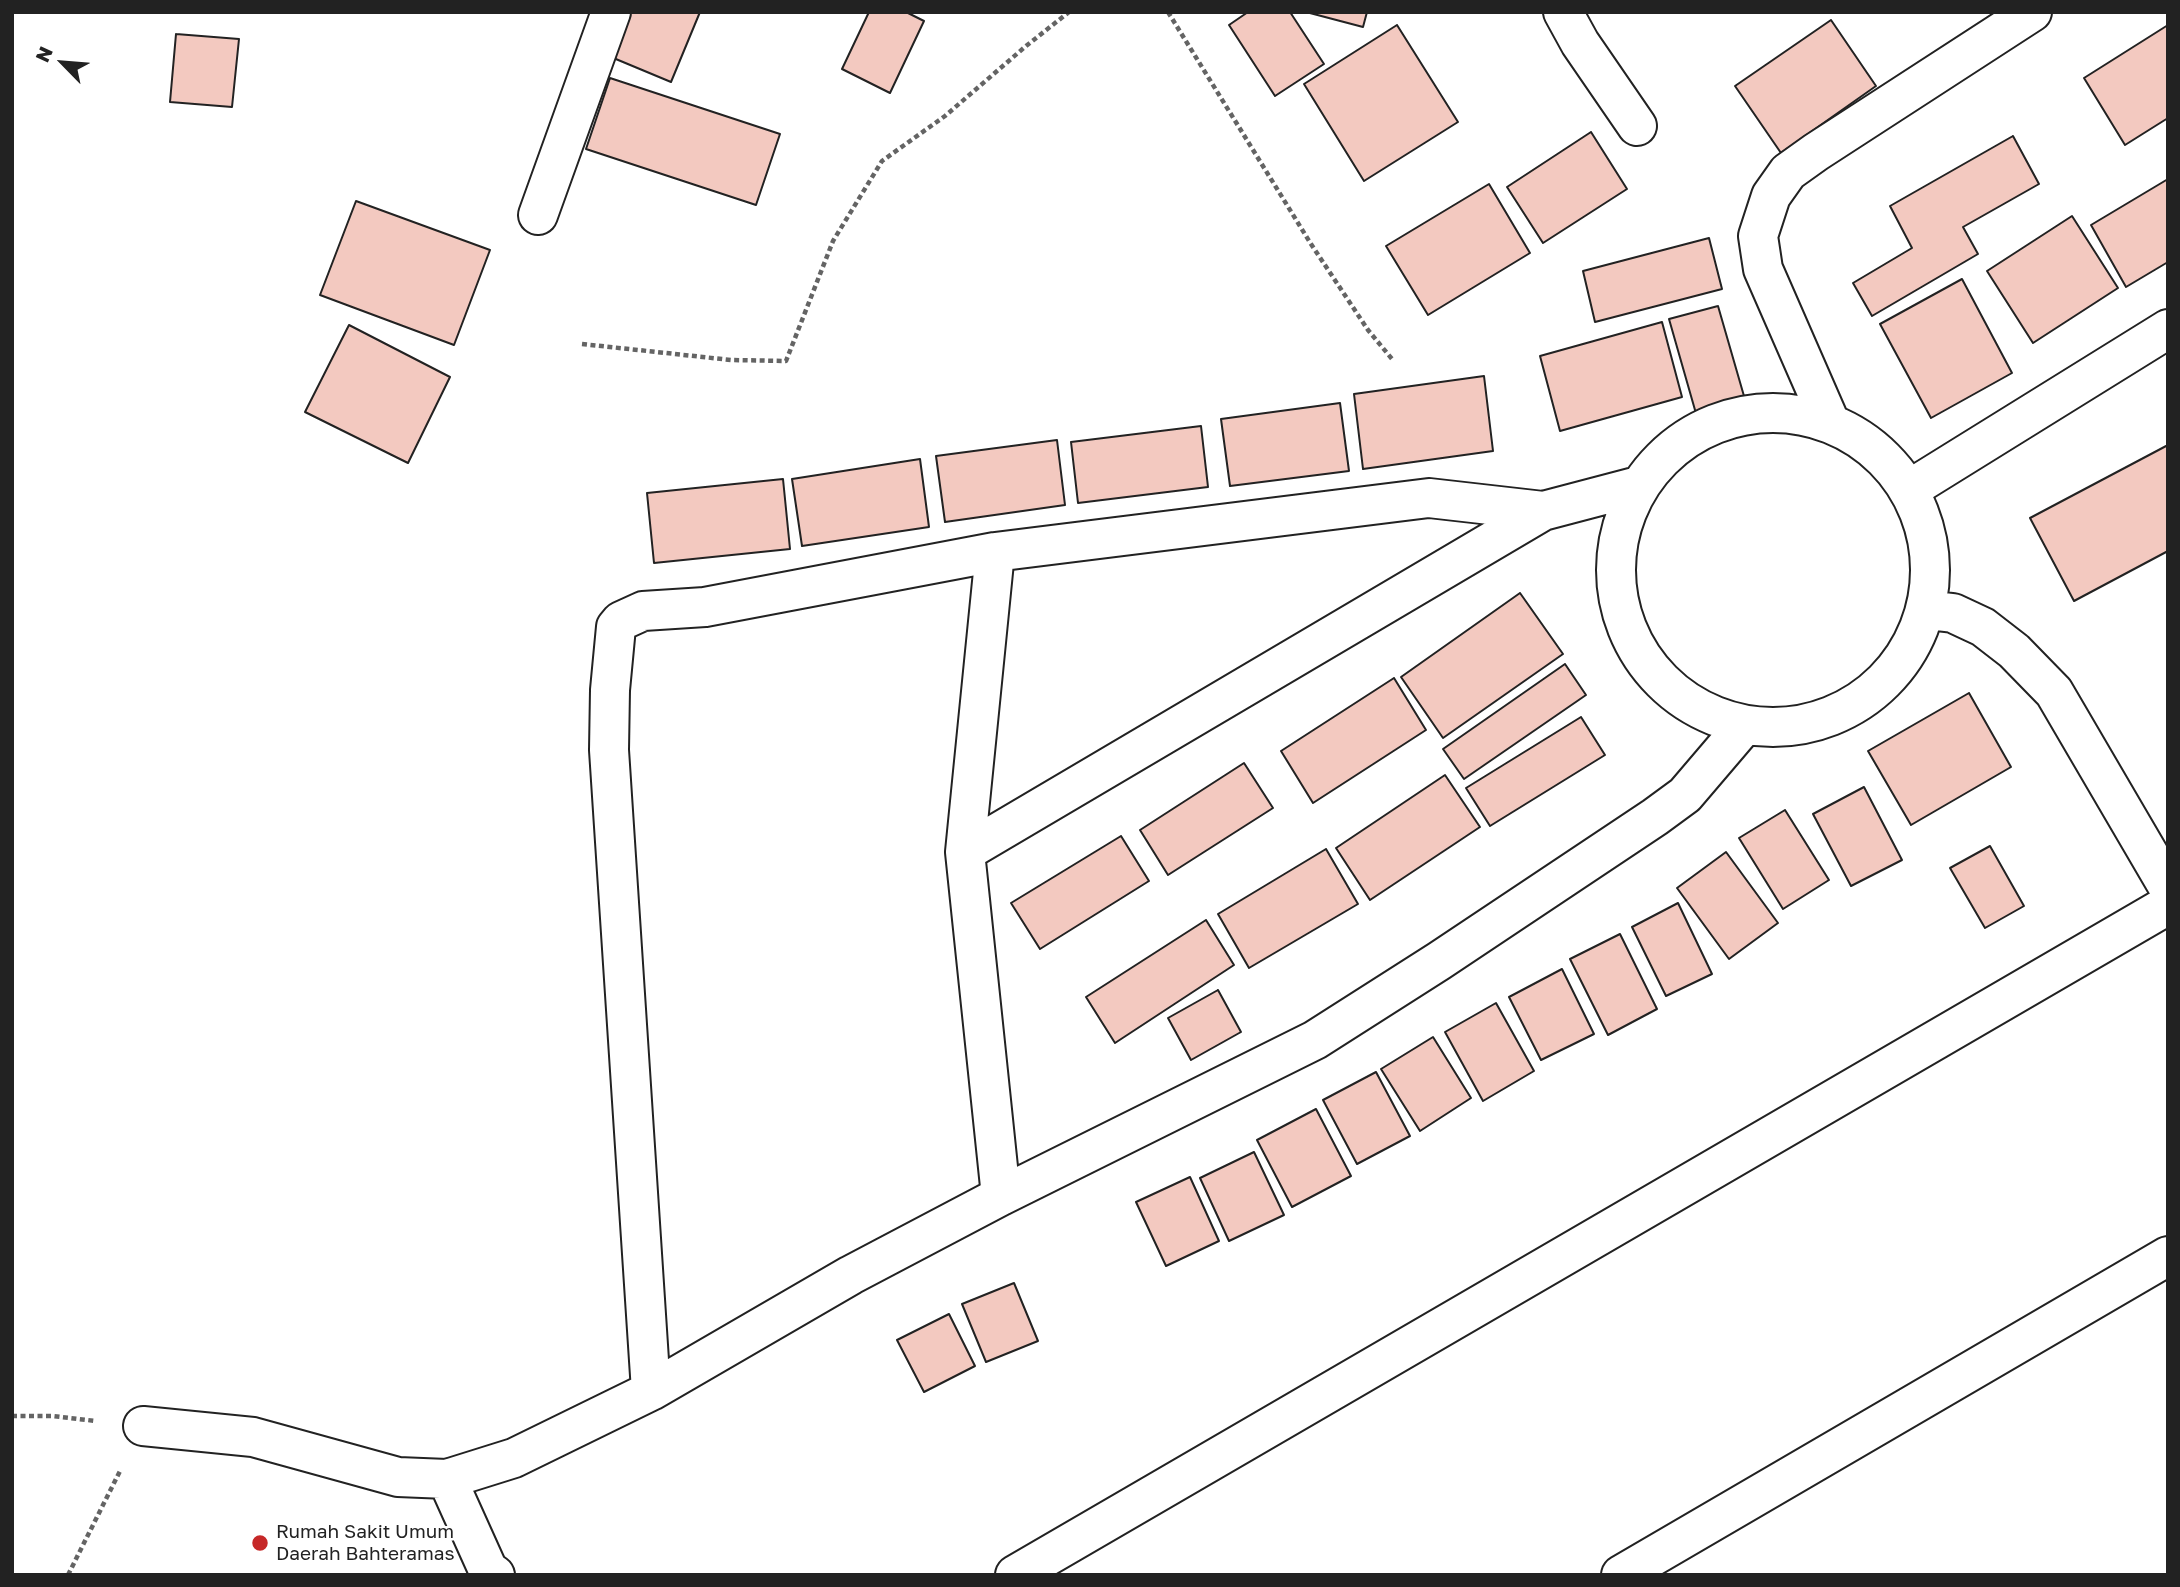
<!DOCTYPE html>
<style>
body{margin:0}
#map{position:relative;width:2180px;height:1587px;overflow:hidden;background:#fff;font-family:"Golos Text",sans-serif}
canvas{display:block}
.frame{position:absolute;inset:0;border:14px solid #222;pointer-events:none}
.north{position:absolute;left:28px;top:28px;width:70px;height:70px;-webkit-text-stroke:5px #fff;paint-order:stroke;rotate:295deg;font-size:19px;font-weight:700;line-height:28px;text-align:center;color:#222}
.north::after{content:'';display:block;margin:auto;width:24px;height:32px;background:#222;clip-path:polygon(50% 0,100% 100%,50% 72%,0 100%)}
</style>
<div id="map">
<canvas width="2180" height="1587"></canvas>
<div class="frame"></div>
<div class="north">N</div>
</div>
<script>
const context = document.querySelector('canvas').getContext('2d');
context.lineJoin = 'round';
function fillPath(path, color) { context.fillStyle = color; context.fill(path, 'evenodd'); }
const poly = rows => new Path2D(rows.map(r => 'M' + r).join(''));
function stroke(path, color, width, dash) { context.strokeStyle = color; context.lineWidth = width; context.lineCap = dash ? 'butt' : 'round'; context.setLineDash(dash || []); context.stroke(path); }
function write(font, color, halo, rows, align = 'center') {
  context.font = font + ' "Golos Text",sans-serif'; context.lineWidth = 5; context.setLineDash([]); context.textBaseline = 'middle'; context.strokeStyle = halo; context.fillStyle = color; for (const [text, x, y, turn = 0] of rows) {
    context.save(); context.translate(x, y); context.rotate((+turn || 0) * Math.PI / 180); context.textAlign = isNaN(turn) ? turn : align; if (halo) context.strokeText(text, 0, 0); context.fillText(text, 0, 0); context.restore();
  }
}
const building = poly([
 [629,12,700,12,671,82,611,57,629,12],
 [869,12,906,12,924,21,890,93,842,69,869,12],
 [1248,12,1290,12,1324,64,1275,96,1229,25,1248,12],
 [1306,12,1367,12,1363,27,1306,12],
 [1831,20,1876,86,1781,153,1735,86,1831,20],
 [1397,25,1458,122,1364,181,1304,84,1397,25],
 [2168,25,2168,118,2125,145,2084,78,2168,25],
 [176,34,239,39,232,107,170,102,176,34],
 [610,78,780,134,756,205,586,149,610,78],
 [1591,132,1627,189,1543,243,1507,187,1591,132],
 [2013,136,2039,184,1963,227,1978,254,1872,316,1853,283,1912,248,1890,206,2013,136],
 [2168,179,2168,262,2126,287,2091,225,2168,179],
 [1489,184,1530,253,1428,315,1386,246,1489,184],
 [356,201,490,250,454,345,320,295,356,201],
 [2072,216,2118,288,2033,343,1987,271,2072,216],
 [1709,238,1722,289,1595,322,1583,271,1709,238],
 [1962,279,2012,373,1931,418,1880,324,1962,279],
 [1718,306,1746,403,1697,417,1669,319,1718,306],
 [1662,322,1682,397,1560,431,1540,356,1662,322],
 [349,325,450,377,408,463,305,412,349,325],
 [1484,376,1493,451,1363,469,1354,394,1484,376],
 [1340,403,1349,471,1230,486,1221,419,1340,403],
 [1201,426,1208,487,1078,503,1071,442,1201,426],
 [1057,440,1065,505,945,522,936,456,1057,440],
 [2168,445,2168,551,2074,601,2030,518,2168,445],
 [920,459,929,527,802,546,792,479,920,459],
 [783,479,790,549,654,563,647,493,783,479],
 [1520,593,1563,654,1443,738,1401,677,1520,593],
 [1565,664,1586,695,1464,779,1443,749,1565,664],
 [1394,678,1426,730,1313,803,1281,751,1394,678],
 [1969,693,2011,767,1911,825,1868,751,1969,693],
 [1581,717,1605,755,1490,826,1466,788,1581,717],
 [1244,763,1273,808,1168,875,1140,830,1244,763],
 [1445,775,1480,827,1370,900,1336,848,1445,775],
 [1864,787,1902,860,1851,886,1813,814,1864,787],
 [1785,810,1829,880,1783,909,1739,838,1785,810],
 [1121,836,1149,881,1040,949,1011,903,1121,836],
 [1990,846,2024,906,1985,928,1950,868,1990,846],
 [1326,849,1358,904,1249,968,1218,914,1326,849],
 [1726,852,1778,923,1729,959,1677,888,1726,852],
 [1678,903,1712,974,1666,996,1632,927,1678,903],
 [1206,920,1234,965,1115,1043,1086,997,1206,920],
 [1620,934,1657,1009,1608,1035,1570,959,1620,934],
 [1562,969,1594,1034,1541,1060,1509,997,1562,969],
 [1218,990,1241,1032,1191,1060,1168,1018,1218,990],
 [1496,1003,1534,1071,1483,1101,1445,1032,1496,1003],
 [1433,1037,1471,1098,1420,1131,1381,1069,1433,1037],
 [1376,1072,1410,1136,1357,1164,1323,1100,1376,1072],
 [1316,1109,1351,1176,1292,1207,1257,1140,1316,1109],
 [1254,1152,1284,1215,1229,1241,1200,1178,1254,1152],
 [1190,1177,1219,1241,1166,1266,1136,1202,1190,1177],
 [1014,1283,1038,1341,986,1362,962,1304,1014,1283],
 [949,1314,975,1366,924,1392,897,1340,949,1314]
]);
fillPath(building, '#f3c9c0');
stroke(building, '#222', 2);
const minor = poly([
 [1563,12,1580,43,1637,126],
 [538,215,611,12],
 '1616 570a157 157 0 1 1 314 0a157 157 0 1 1-314 0Z',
 [1829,420,1763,269,1758,236,1771,196,1788,172,1816,152,2032,12],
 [1910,489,2168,329],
 [995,552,965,852,1001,1196],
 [1927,610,1953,613,1983,627,2014,651,2054,692,2168,887],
 [965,852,1543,511],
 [651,1391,609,750,610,690,616,627,621,621,643,611,705,607,995,552,1429,498,1543,511,1638,486],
 [143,1426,253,1437,398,1477,447,1479,514,1458,651,1391,851,1275,1001,1196,1315,1040,1439,961,1655,817,1685,795,1743,727],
 [447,1479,488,1570,495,1575],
 [1015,1575,2168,905],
 [1621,1575,2168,1256]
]);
stroke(minor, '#222', 42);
stroke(poly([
 [1168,12,1311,244,1368,330,1392,359],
 [582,344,731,360,786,361,833,241,882,161,945,116,1026,46,1069,12],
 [12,1416,52,1416,96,1421],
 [68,1575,121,1469]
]), '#646464', 4.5, [5, 3.5]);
stroke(minor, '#fff', 38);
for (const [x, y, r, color] of [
 [260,1543,9,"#c62828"]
]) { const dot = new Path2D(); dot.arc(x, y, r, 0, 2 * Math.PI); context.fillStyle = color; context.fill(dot); stroke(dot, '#fff', 2.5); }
write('19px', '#222', '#fff', [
 ["Rumah Sakit Umum",276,1532],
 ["Daerah Bahteramas",276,1554]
], 'left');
</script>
